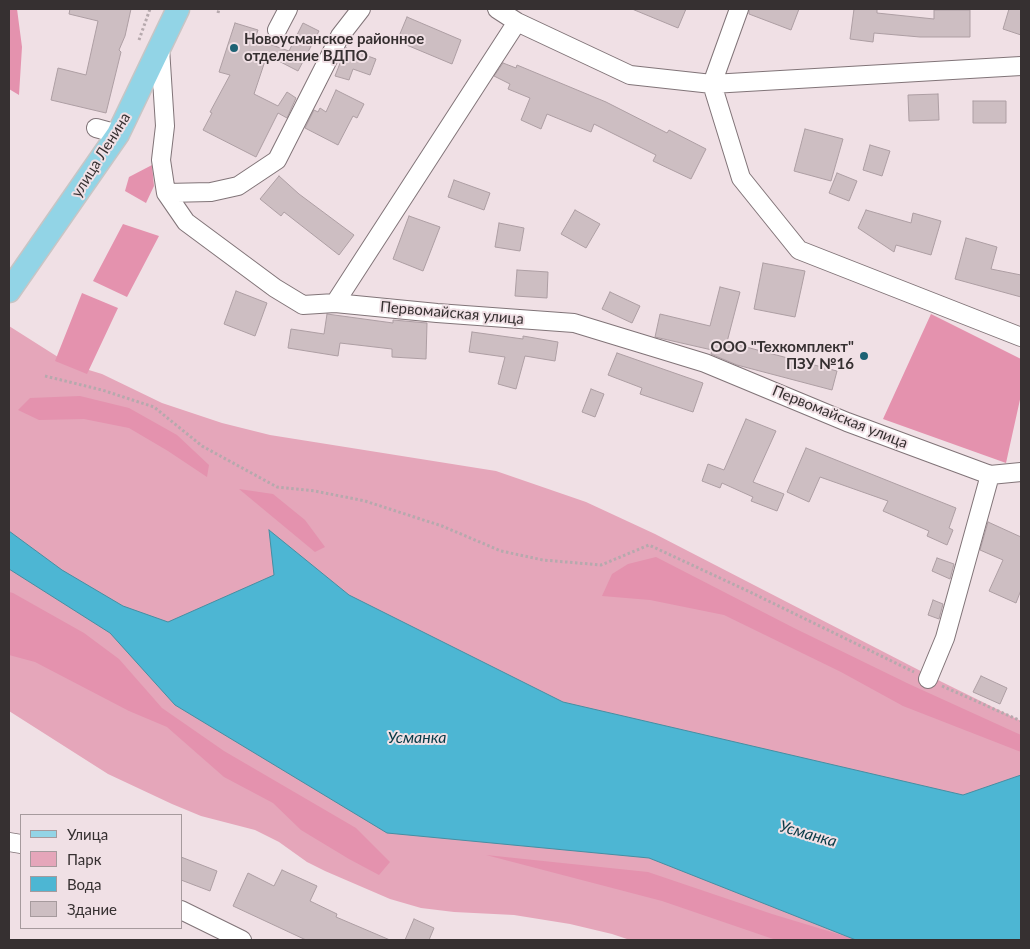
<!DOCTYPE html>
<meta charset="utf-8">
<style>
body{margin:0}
#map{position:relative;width:1030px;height:949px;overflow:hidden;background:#f0e0e5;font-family:Lato,sans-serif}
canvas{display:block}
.frame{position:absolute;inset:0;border:10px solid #363031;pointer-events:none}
.legend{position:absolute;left:20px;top:814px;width:162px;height:115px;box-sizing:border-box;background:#f0e0e5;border:1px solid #a69a9d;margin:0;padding:6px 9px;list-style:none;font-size:15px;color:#363031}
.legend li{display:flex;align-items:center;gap:10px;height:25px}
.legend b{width:25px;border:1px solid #a69a9d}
</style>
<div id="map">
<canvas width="1030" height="949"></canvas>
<div class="frame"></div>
<ul class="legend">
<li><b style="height:6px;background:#92d4e6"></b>Улица</li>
<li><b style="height:14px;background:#e5a6ba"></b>Парк</li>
<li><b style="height:14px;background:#4db6d3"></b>Вода</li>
<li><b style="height:14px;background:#cdbec2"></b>Здание</li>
</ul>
</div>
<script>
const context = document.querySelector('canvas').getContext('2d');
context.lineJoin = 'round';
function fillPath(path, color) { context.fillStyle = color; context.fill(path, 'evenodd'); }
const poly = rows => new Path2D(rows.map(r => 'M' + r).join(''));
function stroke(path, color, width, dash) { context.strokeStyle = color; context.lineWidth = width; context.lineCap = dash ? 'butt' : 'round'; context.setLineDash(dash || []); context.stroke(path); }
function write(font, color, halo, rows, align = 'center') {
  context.font = font + ' Lato,sans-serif'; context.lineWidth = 4; context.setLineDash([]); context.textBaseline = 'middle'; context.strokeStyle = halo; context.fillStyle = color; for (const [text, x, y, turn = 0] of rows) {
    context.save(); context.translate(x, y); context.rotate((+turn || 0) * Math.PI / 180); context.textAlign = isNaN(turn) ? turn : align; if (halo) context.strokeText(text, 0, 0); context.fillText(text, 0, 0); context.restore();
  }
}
fillPath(poly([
 [9,326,69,364,102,374,162,403,222,423,270,435,496,471,586,502,655,534,942,682,1021,721,1021,940,630,940,612,934,570,924,514,915,454,912,421,908,390,899,325,871,307,862,279,842,255,830,201,816,172,804,108,774,9,711]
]), '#e5a6ba');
fillPath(poly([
 [9,9,17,9,22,47,19,95,9,89],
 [152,165,154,186,146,203,125,191,129,177],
 [123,224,159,236,127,297,93,281],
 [82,293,118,308,87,374,55,361],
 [931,314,1021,359,1021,395,1006,463,883,419],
 [80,396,129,408,177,435,209,465,207,477,168,451,129,428,84,419,39,420,18,410,30,398],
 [239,489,273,494,305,520,325,547,315,552],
 [656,557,794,628,909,684,1021,735,1021,752,903,706,841,672,724,615,650,600,602,596,612,574,628,564],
 [9,592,13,593,84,633,119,659,162,708,224,751,356,828,390,862,379,875,349,859,301,830,273,803,224,777,167,727,129,711,35,662,9,655],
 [486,855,648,872,772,914,858,940,776,940,662,901]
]), '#e492ae');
const water = poly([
 [269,530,349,595,563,702,963,795,1021,775,1021,940,856,940,649,858,387,833,175,705,110,633,9,569,9,531,62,570,123,606,168,622,274,575,269,530]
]);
fillPath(water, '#4db6d3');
stroke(water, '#468ea2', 1);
const building = poly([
 [70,9,131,9,125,36,119,50,121,52,106,113,51,100,58,68,86,75,98,21,69,14,70,9],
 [632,9,686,9,678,28,632,9],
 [749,9,799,9,791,30,749,14,749,9],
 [854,9,877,9,877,13,934,19,934,10,970,10,970,37,920,37,874,33,873,42,850,39,854,9],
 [1009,9,1021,9,1021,35,1003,29,1009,9],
 [407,17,461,40,452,64,397,41,407,17],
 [235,23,258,30,255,39,289,51,303,23,319,31,298,71,267,55,254,94,278,106,287,92,296,98,287,118,278,113,256,157,203,130,212,113,210,112,230,75,219,72,235,23],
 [346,48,376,59,370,75,353,69,349,80,335,76,346,48],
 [503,63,516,68,517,65,606,102,667,133,669,130,706,149,691,179,653,161,656,155,594,124,591,132,547,114,541,129,521,120,530,98,508,89,510,84,494,76,503,63],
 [336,90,364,104,357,118,353,116,338,145,305,128,314,110,318,112,320,108,326,112,336,90],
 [938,94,939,120,909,121,908,95,938,94],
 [973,101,1006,101,1006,123,973,123,973,101],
 [805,129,843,139,831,181,794,171,805,129],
 [870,145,890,151,882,176,863,170,870,145],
 [837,173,857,181,849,201,829,193,837,173],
 [279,176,299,194,354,235,339,255,284,212,281,216,260,199,279,176],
 [454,180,490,193,484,210,448,197,454,180],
 [575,210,600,224,586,248,561,234,575,210],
 [866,210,911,223,913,213,941,221,931,255,896,245,894,252,858,228,866,210],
 [409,216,440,227,423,271,393,259,409,216],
 [499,223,524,228,520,251,495,247,499,223],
 [966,238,997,247,991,269,1021,275,1021,297,955,279,966,238],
 [763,263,805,271,795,317,754,309,763,263],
 [517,270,548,272,547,298,515,296,517,270],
 [720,287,740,292,727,342,837,371,832,390,737,365,711,354,712,350,655,337,660,314,710,326,720,287],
 [236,291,267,303,255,336,224,324,236,291],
 [610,292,640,306,632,323,602,309,610,292],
 [327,314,393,323,393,320,427,323,426,359,392,357,392,349,340,343,338,356,288,348,291,329,324,334,327,314],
 [472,332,523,339,523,336,558,342,555,361,525,356,516,389,498,384,505,357,469,352,472,332],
 [617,353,703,383,693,412,640,394,642,388,608,375,617,353],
 [591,389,604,394,595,417,582,412,591,389],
 [746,419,776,431,753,482,784,494,777,511,751,501,753,497,722,483,720,488,702,481,708,464,724,470,746,419],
 [806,448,956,508,949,528,953,530,947,545,927,536,929,531,883,511,888,501,820,477,809,502,787,492,806,448],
 [988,522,1021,537,1021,590,1016,603,989,591,1003,560,980,550,988,522],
 [937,558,954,564,950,579,932,571,937,558],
 [933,600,943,604,939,619,928,615,933,600],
 [981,676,1007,688,1000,704,973,692,981,676],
 [181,857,217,871,210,891,181,880,181,857],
 [282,870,317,886,310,901,337,914,336,917,390,940,306,940,233,906,248,873,274,886,282,870],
 [414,919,434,928,429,940,405,940,414,919]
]);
fillPath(building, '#cdbec2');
stroke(building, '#ad9ea3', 1);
const minor = poly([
 [497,9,517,22,630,75,712,84,1021,66],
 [739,9,712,84,741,178,799,250,1021,337],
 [277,30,288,9],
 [160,48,165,126,161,160,166,193,186,222,275,288,303,305,335,303,517,22],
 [96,128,118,134],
 [166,193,211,192,238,186,277,160,340,36,361,9],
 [335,303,437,313,574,323,705,363,847,422,990,475,1021,472],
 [928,679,945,638,990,475],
 [9,842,21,844],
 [181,910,242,940]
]);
const major = poly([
 [9,291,118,134,178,9]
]);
stroke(minor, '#817478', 20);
stroke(major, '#c7c5c5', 25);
stroke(poly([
 [218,13,219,9],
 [139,40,150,9],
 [45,376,102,390,154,407,202,446,277,487,315,491,365,501,442,526,501,551,543,560,601,565,649,545,750,592,914,672],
 [942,686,1021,721]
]), '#b6a9ad', 3, [2.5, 2.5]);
stroke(minor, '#fff', 18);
stroke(major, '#92d4e6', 22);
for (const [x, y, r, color] of [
 [234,48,5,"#1d6274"],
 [864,356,5,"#1d6274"]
]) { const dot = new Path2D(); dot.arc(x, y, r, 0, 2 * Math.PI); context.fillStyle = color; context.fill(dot); stroke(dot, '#f0e0e5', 2); }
write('bold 15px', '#363031', '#f0e0e5', [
 ["Новоусманское районное",244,39],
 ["отделение ВДПО",244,56],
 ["ООО \"Техкомплект\"",854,347,"right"],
 ["ПЗУ №16",854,364,"right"]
], 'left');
write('15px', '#363031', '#f0e0e5', [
 ["улица Ленина",101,155,-58],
 ["Первомайская улица",452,313,5],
 ["Первомайская улица",840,417,22]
]);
write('italic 16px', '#083a46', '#f0e0e5', [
 ["Усманка",417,738],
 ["Усманка",808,834,16]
]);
</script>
